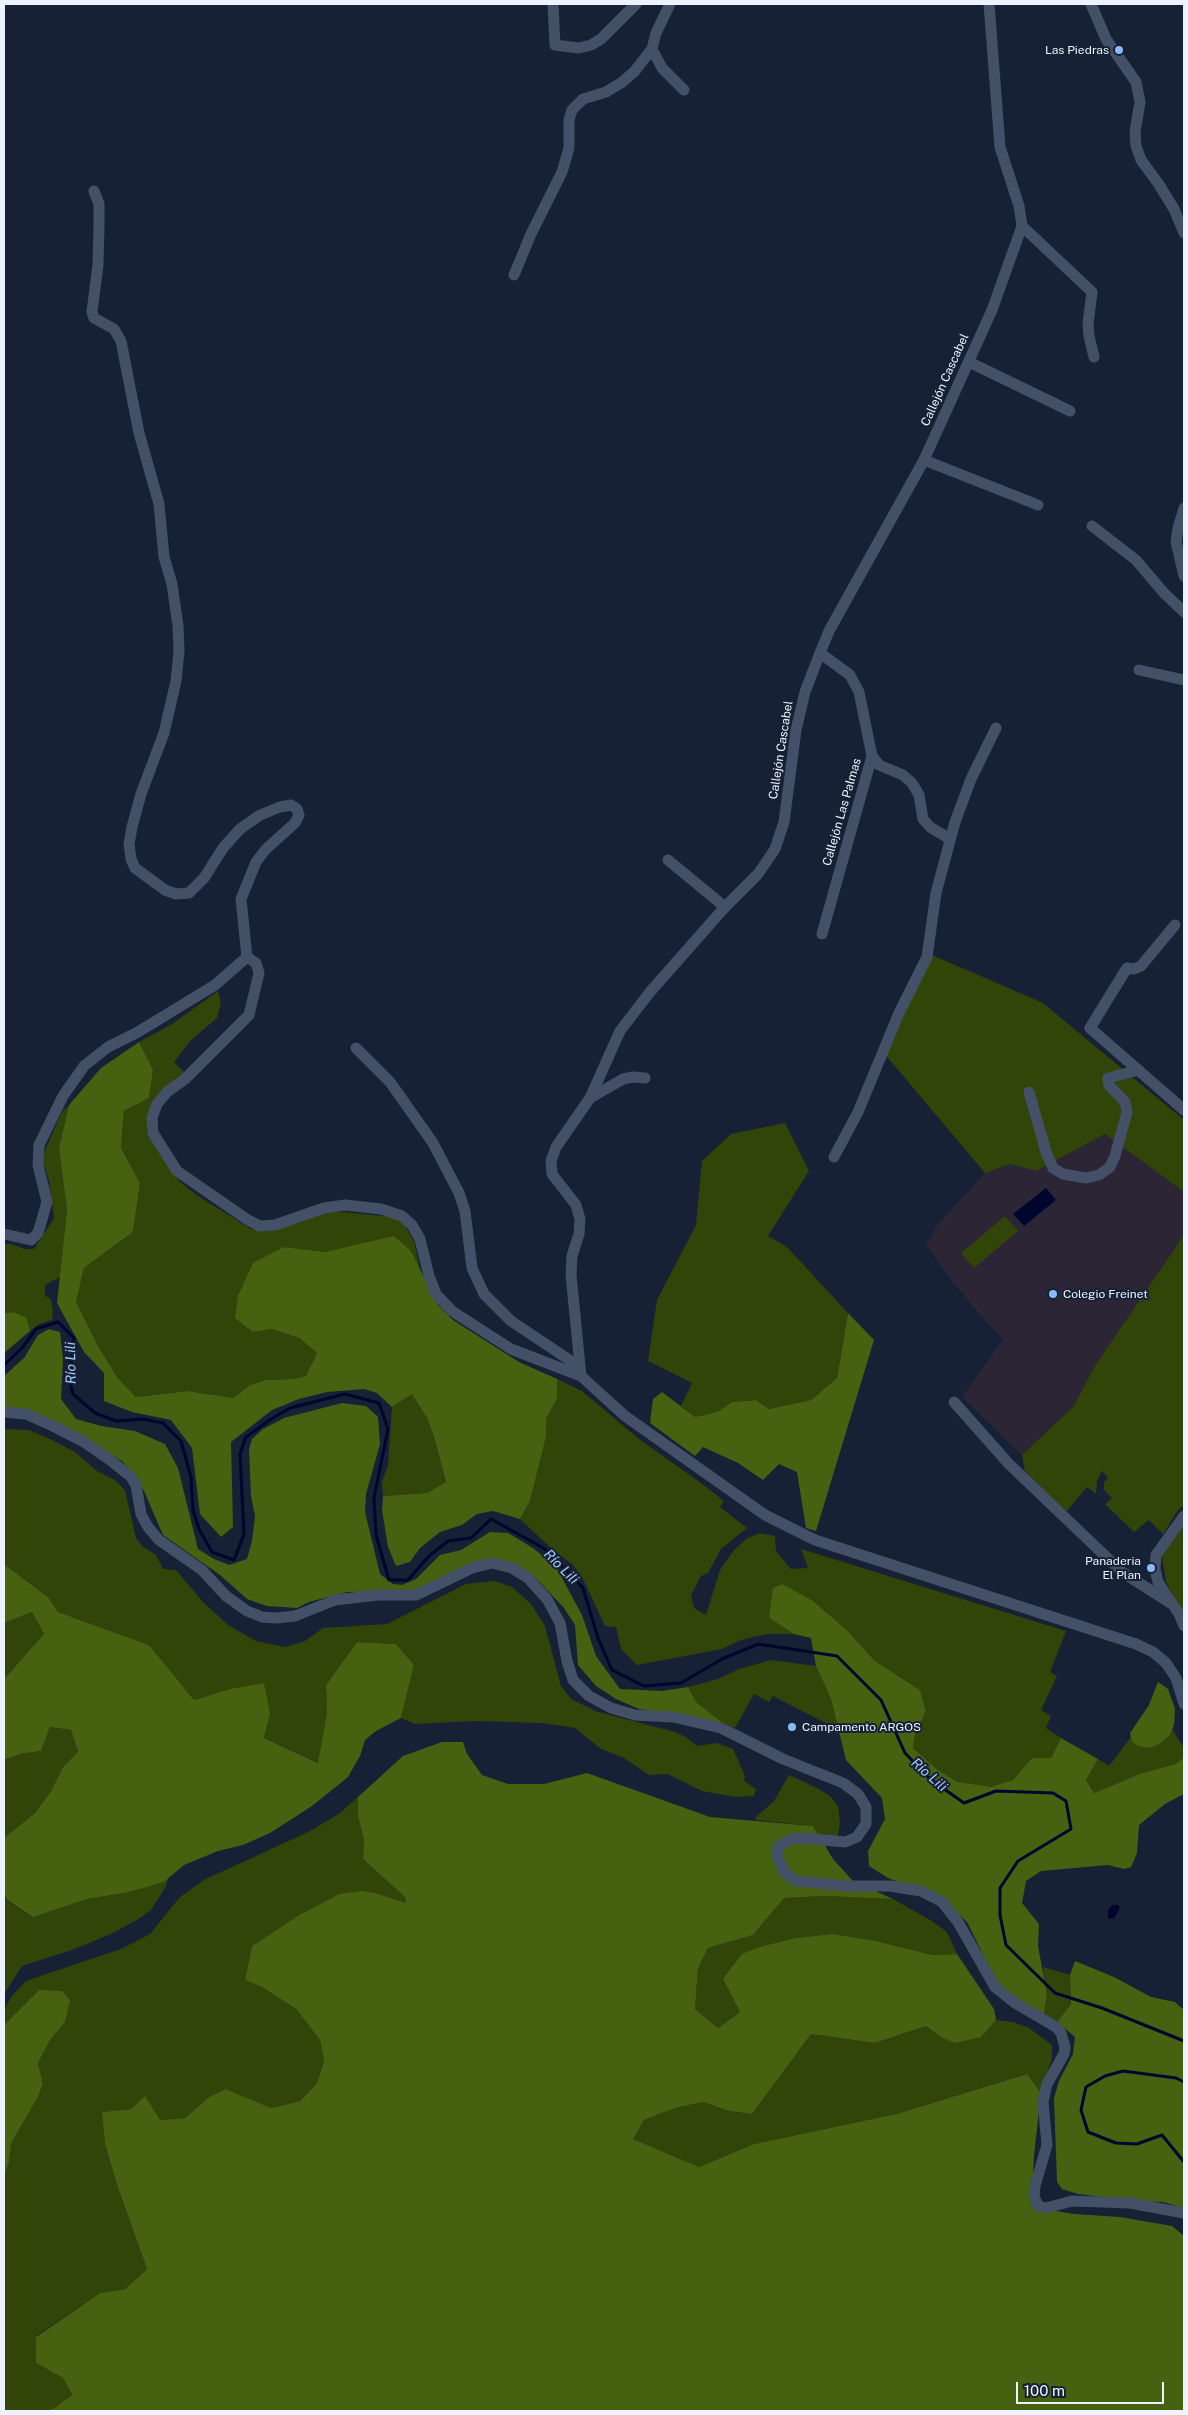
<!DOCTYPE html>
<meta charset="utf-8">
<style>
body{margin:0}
#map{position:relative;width:1188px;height:2415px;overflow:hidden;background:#162135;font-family:"Public Sans",sans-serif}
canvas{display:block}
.frame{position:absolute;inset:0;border:5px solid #edf3fe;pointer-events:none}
.scale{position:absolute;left:1016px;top:2382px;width:148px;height:22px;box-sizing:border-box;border:2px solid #edf3fe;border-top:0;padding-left:6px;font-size:15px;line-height:18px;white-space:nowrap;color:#edf3fe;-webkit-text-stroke:4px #162135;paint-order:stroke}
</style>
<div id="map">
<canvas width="1188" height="2415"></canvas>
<div class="frame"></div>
<div class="scale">100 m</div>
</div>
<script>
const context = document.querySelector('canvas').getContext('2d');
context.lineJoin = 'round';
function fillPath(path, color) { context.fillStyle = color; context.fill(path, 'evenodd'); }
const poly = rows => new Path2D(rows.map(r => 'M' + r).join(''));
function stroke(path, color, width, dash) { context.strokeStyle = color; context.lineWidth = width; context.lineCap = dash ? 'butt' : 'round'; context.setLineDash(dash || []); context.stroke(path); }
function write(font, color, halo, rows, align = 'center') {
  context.font = font + ' "Public Sans",sans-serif'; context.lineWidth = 4; context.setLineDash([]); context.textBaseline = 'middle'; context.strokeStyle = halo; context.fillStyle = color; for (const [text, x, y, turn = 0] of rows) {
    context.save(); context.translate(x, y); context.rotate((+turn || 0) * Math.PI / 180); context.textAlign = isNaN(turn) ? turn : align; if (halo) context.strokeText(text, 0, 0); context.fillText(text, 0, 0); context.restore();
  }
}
fillPath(poly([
 [1105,1134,1184,1192,1184,1235,1096,1364,1073,1407,1022,1455,962,1397,1003,1339,981,1316,944,1271,926,1244,938,1224,985,1173,1010,1164,1036,1171]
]), '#2b2535');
fillPath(poly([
 [932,955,1043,1003,1184,1120,1184,1192,1105,1134,1036,1171,1010,1164,985,1173,883,1052],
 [218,991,221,1003,217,1018,191,1040,174,1062,187,1075,149,1114,166,1163,179,1181,198,1196,251,1229,279,1229,332,1211,394,1217,404,1224,414,1241,421,1274,411,1251,341,1249,325,1252,284,1247,253,1332,272,1329,299,1338,317,1353,306,1376,293,1379,266,1380,250,1385,233,1398,188,1391,136,1397,117,1377,98,1346,76,1302,84,1268,133,1232,140,1183,121,1148,124,1111,149,1098,153,1071,139,1042,172,1024],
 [69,1105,59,1148,67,1210,60,1277,45,1285,45,1296,51,1299,53,1311,52,1320,39,1324,30,1331,27,1318,14,1312,4,1313,4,1244,11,1244,25,1249,34,1249,54,1218,49,1181,43,1162,45,1150,62,1112],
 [785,1123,809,1171,768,1236,787,1247,848,1313,837,1378,811,1400,769,1409,756,1400,732,1402,717,1412,695,1417,681,1406,692,1383,648,1361,657,1300,696,1225,702,1161,731,1134],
 [1005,1216,1018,1231,974,1268,961,1253],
 [1184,1235,1184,1505,1178,1510,1163,1534,1149,1520,1134,1532,1105,1504,1112,1498,1104,1490,1104,1482,1108,1478,1102,1471,1097,1481,1096,1494,1087,1487,1067,1511,1057,1504,1025,1471,1022,1455,1073,1407,1096,1364],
 [557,1379,582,1391,639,1439,701,1483,724,1501,720,1507,747,1528,721,1549,708,1573,701,1576,691,1595,694,1608,706,1615,720,1570,734,1550,746,1539,759,1533,775,1536,776,1551,791,1569,808,1568,801,1549,1066,1631,1050,1672,1057,1676,1041,1710,1051,1716,1046,1728,1061,1738,1051,1758,1032,1758,1014,1780,991,1788,958,1782,938,1770,913,1748,915,1735,926,1711,920,1690,875,1661,846,1629,813,1601,769,1618,794,1634,767,1634,741,1640,722,1649,637,1665,621,1649,616,1627,605,1626,583,1579,573,1565,551,1548,520,1519,530,1501,546,1437,546,1419,557,1399],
 [412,1393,427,1418,435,1440,446,1482,427,1493,383,1496,382,1481,388,1466,392,1407],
 [4,1429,29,1430,50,1439,75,1452,97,1471,115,1480,125,1490,136,1538,142,1546,156,1555,163,1569,176,1570,203,1602,228,1625,256,1641,285,1647,305,1641,323,1628,387,1624,466,1584,495,1581,512,1587,531,1604,545,1626,561,1686,571,1699,598,1712,675,1732,686,1737,697,1746,717,1743,733,1749,745,1776,744,1781,756,1789,754,1796,735,1797,702,1791,668,1774,649,1775,624,1758,601,1749,575,1728,543,1723,473,1721,415,1724,401,1718,414,1665,396,1644,357,1642,326,1685,327,1712,319,1763,264,1738,270,1714,230,1689,194,1700,149,1645,58,1612,49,1598,4,1564],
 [1184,1520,1184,1615,1166,1582,1161,1552],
 [32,1612,44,1634,4,1679,4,1623],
 [771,1660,816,1666,831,1699,839,1730,773,1696,769,1702,754,1694,735,1728,723,1723,696,1702,688,1687,718,1679,739,1669],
 [50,1727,71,1730,78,1753,63,1767,51,1791,35,1813,4,1838,4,1760,20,1754,41,1751],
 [1172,1729,1184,1748,1184,1757,1176,1764,1142,1773,1094,1793,1086,1780,1098,1759,1109,1766,1131,1737,1132,1742,1150,1748,1170,1735],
 [789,1775,817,1788,830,1796,838,1806,840,1822,838,1836,826,1847,813,1826,756,1820,755,1818,774,1801],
 [358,1797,358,1816,364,1840,363,1859,405,1897,406,1903,376,1893,339,1894,299,1915,252,1946,245,1980,262,1987,296,2009,320,2040,324,2061,317,2083,300,2101,271,2108,226,2089,209,2097,185,2118,160,2120,131,2109,102,2112,105,2144,117,2185,147,2269,125,2289,100,2293,36,2336,36,2363,63,2378,72,2396,55,2408,43,2411,4,2411,4,2176,9,2162,10,2143,38,2097,43,2085,38,2063,50,2040,65,2022,39,1990,4,2025,4,2010,11,1997,26,1981,121,1949,150,1934,180,1897,204,1880,310,1831,340,1813],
 [168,1879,165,1888,151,1910,137,1920,111,1934,72,1950,22,1966,4,1994,4,1892,7,1901,33,1917,87,1899,125,1893],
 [825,1896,893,1899,932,1921,947,1932,957,1954,933,1955,872,1940,832,1934,796,1938,723,1979,740,2012,718,2028,695,2009,698,1969,708,1948,753,1935,784,1898],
 [1043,1967,1070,1975,1071,2004,1057,2022,1044,2015,1047,1994],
 [996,2020,1013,2022,1029,2028,1052,2045,1052,2058,1041,2093,1026,2074,896,2114,754,2144,699,2167,633,2139,644,2120,675,2108,703,2102,729,2111,752,2114,811,2034,875,2043,926,2026,941,2037,981,2037]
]), '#314508');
fillPath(poly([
 [139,1042,153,1070,149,1098,124,1111,121,1148,140,1183,133,1232,84,1268,76,1302,98,1346,117,1377,136,1397,188,1391,233,1398,250,1385,266,1380,293,1379,306,1376,317,1353,299,1338,272,1329,253,1332,235,1318,238,1296,253,1263,284,1247,325,1252,394,1236,411,1251,437,1304,453,1320,519,1362,557,1379,557,1399,546,1419,546,1437,530,1501,520,1519,493,1511,477,1514,462,1525,440,1532,420,1548,410,1562,396,1566,388,1547,382,1510,383,1496,427,1493,446,1482,435,1440,427,1418,412,1394,392,1407,377,1393,364,1389,327,1392,299,1399,272,1410,231,1442,233,1527,221,1537,200,1514,192,1448,171,1420,132,1412,104,1401,104,1373,84,1352,57,1303,67,1210,59,1148,69,1105,101,1068],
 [14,1312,27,1318,30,1331,4,1353,4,1313],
 [848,1313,874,1340,816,1531,806,1528,797,1472,779,1464,763,1480,738,1463,703,1447,695,1456,650,1423,653,1399,662,1392,695,1417,717,1412,732,1402,756,1400,769,1409,811,1400,837,1378],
 [49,1329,60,1332,63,1360,61,1399,76,1419,101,1426,135,1431,165,1444,178,1468,198,1549,214,1559,229,1565,247,1559,252,1541,255,1516,251,1496,249,1449,252,1439,263,1429,284,1418,342,1403,366,1406,378,1417,380,1444,366,1494,365,1512,380,1574,393,1584,402,1585,416,1579,440,1555,461,1550,490,1532,508,1533,533,1548,556,1567,582,1615,596,1656,620,1689,662,1691,688,1687,696,1702,723,1723,639,1709,616,1699,596,1686,578,1665,575,1625,564,1608,533,1575,514,1565,471,1569,418,1591,347,1592,309,1602,297,1608,267,1606,247,1599,220,1575,163,1535,144,1491,135,1476,123,1462,92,1442,60,1426,4,1414,4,1376,24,1358,38,1335],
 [4,1564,49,1598,58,1612,149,1645,194,1700,230,1689,264,1683,270,1714,264,1738,318,1763,327,1712,326,1685,357,1642,396,1644,414,1665,401,1718,376,1731,365,1740,360,1756,348,1777,312,1806,270,1833,243,1845,218,1851,184,1865,164,1882,125,1893,87,1899,33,1917,7,1900,4,1892,4,1838,35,1813,51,1791,63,1767,78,1752,71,1730,50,1727,41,1751,20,1754,4,1760,4,1679,44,1634,32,1612,4,1623],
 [782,1584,813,1601,846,1629,875,1661,920,1690,926,1711,915,1735,913,1748,938,1770,958,1782,991,1787,1013,1780,1032,1758,1051,1758,1061,1738,1098,1759,1086,1780,1094,1793,1142,1773,1176,1764,1184,1757,1184,1794,1165,1804,1139,1825,1137,1853,1131,1867,1124,1869,1108,1865,1041,1871,1026,1881,1022,1903,1039,1924,1038,1946,1047,1994,1044,2015,1013,1999,997,1983,967,1922,943,1900,888,1878,869,1866,868,1851,885,1819,882,1798,846,1760,831,1699,816,1666,811,1638,794,1634,769,1618,773,1588],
 [1158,1682,1168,1689,1175,1709,1174,1725,1170,1735,1160,1743,1150,1748,1138,1746,1132,1742,1130,1733,1149,1705],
 [442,1742,463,1742,467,1754,482,1775,508,1784,544,1784,587,1773,710,1817,813,1826,833,1859,853,1881,893,1899,825,1896,784,1898,753,1935,708,1948,698,1969,695,2009,718,2028,740,2012,723,1979,742,1954,760,1947,796,1938,832,1934,872,1940,933,1955,957,1954,994,2009,996,2020,981,2037,955,2043,941,2037,926,2026,875,2043,811,2034,752,2114,729,2111,703,2102,675,2108,644,2120,633,2139,699,2167,754,2144,896,2114,1027,2074,1041,2093,1034,2155,1033,2178,1038,2201,1056,2211,1074,2214,1120,2217,1172,2226,1184,2236,1184,2411,43,2411,55,2408,72,2395,63,2378,36,2363,36,2337,100,2293,125,2289,147,2269,117,2185,105,2144,102,2112,131,2109,145,2096,160,2120,185,2118,209,2097,226,2089,271,2108,300,2101,317,2083,324,2061,320,2040,296,2009,262,1987,245,1980,252,1946,299,1915,339,1894,361,1891,376,1893,406,1903,405,1897,363,1859,364,1840,358,1816,358,1797,403,1756],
 [1075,1961,1114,1977,1151,1997,1175,2002,1184,2010,1184,2208,1163,2202,1139,2201,1078,2194,1062,2189,1057,2182,1054,2098,1059,2081,1073,2054,1075,2037,1057,2022,1071,2004,1070,1975],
 [39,1990,62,1991,70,2000,65,2022,50,2040,38,2063,43,2084,38,2097,11,2143,9,2162,4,2176,4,2025]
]), '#466110');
fillPath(poly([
 [1046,1188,1056,1200,1024,1226,1013,1214],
 [1112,1905,1118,1905,1120,1908,1114,1919,1108,1918,1108,1910]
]), '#00052e');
stroke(poly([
 [4,1365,23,1347,36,1329,58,1322,74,1338,69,1379,73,1394,95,1413,116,1421,143,1419,163,1423,181,1441,191,1477,193,1510,199,1529,212,1552,234,1560,244,1534,240,1454,246,1437,271,1419,290,1408,345,1394,379,1403,388,1429,374,1498,376,1535,389,1580,408,1580,429,1556,448,1541,471,1538,491,1519,545,1549,583,1588,598,1638,612,1670,644,1686,681,1683,722,1659,758,1644,837,1656,881,1700,905,1753,930,1779,964,1803,996,1791,1053,1793,1066,1801,1071,1829,1018,1861,1000,1888,1000,1915,1006,1945,1055,1993,1102,2008,1184,2041],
 [1184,2082,1176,2078,1123,2071,1105,2076,1086,2087,1081,2110,1088,2132,1116,2143,1137,2144,1162,2135,1184,2162]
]), '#00052e', 3);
stroke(poly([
 [553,4,555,45,579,48,591,45,601,39,636,4],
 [1091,4,1106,39,1136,82,1140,102,1135,132,1136,146,1141,160,1158,183,1174,209,1184,233],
 [652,49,662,68,684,90],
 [94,191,99,204,99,226,98,265,92,312,94,318,114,329,121,341,139,433,159,504,164,557,172,584,178,626,179,651,176,681,164,733,141,794,132,827,129,844,131,859,135,868,165,890,176,894,189,893,204,878,223,848,240,829,260,815,280,807,291,805,297,809,299,815,295,823,266,849,256,862,241,899,247,957,256,963,259,973,249,1015,185,1079,167,1092,157,1104,152,1118,153,1133,177,1171,248,1220,260,1226,275,1225,324,1208,345,1205,381,1209,402,1216,412,1225,420,1239,429,1276,436,1294,452,1311,511,1349,581,1376,625,1416,765,1515,815,1540,1136,1644,1153,1652,1166,1663,1176,1678,1184,1704],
 [1022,226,1092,292,1088,324,1089,336,1094,357],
 [514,275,531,234,562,172,569,148,569,120,572,110,583,99,606,92,621,83,634,72,652,49,656,33,670,4],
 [969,362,1070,411],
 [924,460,1038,505],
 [1184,508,1178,528,1176,542,1184,576],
 [1092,526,1136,560,1164,593,1184,612],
 [820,653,850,675,859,692,872,756,822,934],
 [1139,670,1184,680],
 [872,756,879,765,903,775,912,783,919,795,923,819,930,827,950,839],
 [668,860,725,907],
 [1175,925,1141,966,1134,969,1127,968,1090,1028,1184,1110],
 [356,1048,390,1082,433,1143,459,1193,465,1211,472,1268,484,1294,511,1321,580,1367],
 [1029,1092,1046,1152,1053,1168,1063,1174,1086,1178,1099,1175,1110,1167,1115,1156,1127,1112,1125,1102,1109,1085,1108,1078,1139,1070],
 [590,1098,623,1079,633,1077,645,1078],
 [834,1157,858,1112,899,1013,927,957,936,893,955,822,971,779,996,728],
 [4,1234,31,1240,38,1233,47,1202,38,1165,39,1145,63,1096,84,1066,108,1047,138,1032,215,985,247,957],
 [581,1376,571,1275,572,1256,579,1234,580,1219,576,1205,552,1174,551,1161,556,1147,590,1098,620,1031,650,992,725,907,758,874,775,849,784,822,796,730,805,692,820,653,829,631,924,460,992,310,1022,226,1019,206,1000,147,989,4],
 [954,1402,1009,1464,1122,1572,1172,1604],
 [4,1412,26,1414,53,1426,84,1442,110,1460,130,1476,136,1485,141,1514,148,1527,159,1540,202,1570,226,1596,247,1611,262,1617,277,1618,295,1616,335,1600,378,1595,416,1595,472,1568,492,1563,512,1568,528,1578,547,1599,560,1623,567,1661,573,1680,589,1696,611,1708,635,1715,673,1717,721,1728,783,1759,843,1783,858,1794,866,1807,866,1824,857,1837,845,1842,803,1838,791,1839,782,1844,777,1849,778,1859,785,1873,796,1881,846,1886,890,1886,921,1891,942,1902,958,1922,995,1987,1015,2003,1056,2027,1061,2033,1065,2047,1064,2054,1047,2084,1043,2102,1047,2145,1035,2186,1034,2196,1038,2206,1046,2208,1072,2201,1130,2203,1184,2213],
 [1184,1516,1156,1555,1155,1569,1158,1582,1179,1614,1184,1626]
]), '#445067', 11);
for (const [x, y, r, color] of [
 [1119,50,5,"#8abafc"],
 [1053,1294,5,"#8abafc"],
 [1151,1568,5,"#8abafc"],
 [792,1727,5,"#8abafc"]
]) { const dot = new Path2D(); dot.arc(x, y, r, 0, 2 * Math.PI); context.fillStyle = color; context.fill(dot); stroke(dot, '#162135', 2); }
write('12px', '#edf3fe', '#162135', [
 ["Las Piedras",1109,50],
 ["Colegio Freinet",1063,1294,"left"],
 ["Panaderia",1141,1561],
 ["El Plan",1141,1575],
 ["Campamento ARGOS",802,1727,"left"]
], 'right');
write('12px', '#edf3fe', '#162135', [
 ["Callejón Cascabel",945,380,-66],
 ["Callejón Cascabel",781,750,-81],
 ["Callejón Las Palmas",842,812,-74]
]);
write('italic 14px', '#a4c8fc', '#162135', [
 ["Río Lili",71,1363,-91],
 ["Río Lili",561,1567,45],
 ["Río Lili",929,1775,41]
]);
</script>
